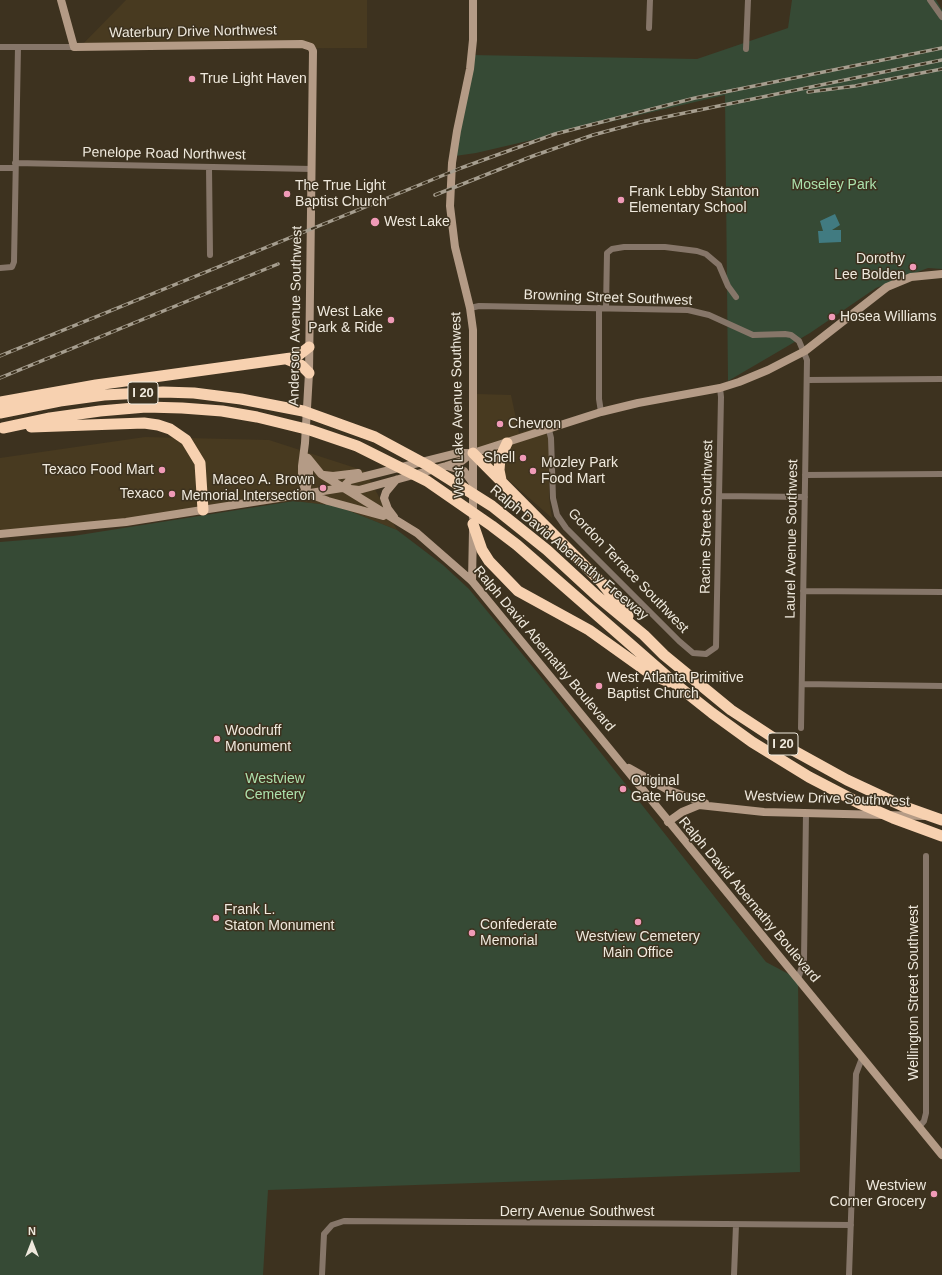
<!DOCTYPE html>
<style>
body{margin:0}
#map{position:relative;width:942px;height:1275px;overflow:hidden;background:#3d321f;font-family:Helvetica,sans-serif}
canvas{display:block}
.north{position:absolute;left:12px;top:1223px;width:40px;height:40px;-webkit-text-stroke:3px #3d321f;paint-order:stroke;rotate:0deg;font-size:11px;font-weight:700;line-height:16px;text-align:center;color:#efe9dd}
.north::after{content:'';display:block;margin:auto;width:14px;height:18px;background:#efe9dd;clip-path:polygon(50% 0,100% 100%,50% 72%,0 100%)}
</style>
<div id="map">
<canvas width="942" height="1275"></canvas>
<div class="north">N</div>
</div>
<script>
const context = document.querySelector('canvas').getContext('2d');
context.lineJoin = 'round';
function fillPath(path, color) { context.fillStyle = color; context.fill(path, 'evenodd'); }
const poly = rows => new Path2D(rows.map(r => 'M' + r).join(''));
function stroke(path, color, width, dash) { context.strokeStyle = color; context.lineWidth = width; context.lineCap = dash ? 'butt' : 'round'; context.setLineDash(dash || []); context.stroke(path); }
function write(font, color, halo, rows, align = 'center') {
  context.font = font + ' Helvetica,sans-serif'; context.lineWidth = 3; context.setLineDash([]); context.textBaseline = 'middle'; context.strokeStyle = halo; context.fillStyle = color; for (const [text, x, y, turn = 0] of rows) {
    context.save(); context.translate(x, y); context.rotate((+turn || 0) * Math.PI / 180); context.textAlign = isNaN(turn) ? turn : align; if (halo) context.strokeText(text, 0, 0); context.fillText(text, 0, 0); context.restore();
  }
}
fillPath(poly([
 [126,0,367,0,367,48,78,49],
 [477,394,511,395,519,433,545,425,549,438,549,498,552,518,489,463,477,447],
 [145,437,269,440,365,471,397,530,337,506,294,501,0,536,0,458]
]), '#483a20');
fillPath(poly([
 [792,0,936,0,942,10,942,269,928,268,876,288,810,333,728,381,725,95,476,153,455,156,470,55,697,59,788,28],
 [294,501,337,506,397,530,443,565,469,589,537,672,766,962,798,979,800,1172,268,1190,263,1275,0,1275,0,542,73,536]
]), '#364a35');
fillPath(poly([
 [835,214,840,225,832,230,841,230,841,242,819,243,818,231,823,231,820,221]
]), '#417b81');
stroke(poly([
 [930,0,942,17],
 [649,28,650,0],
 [0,47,74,47],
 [746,49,748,0],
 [15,163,312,169],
 [209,167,210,255],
 [0,168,15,168],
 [0,268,12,267,14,262,18,47],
 [470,308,479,306,688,310,709,315,753,335,785,334,791,335,799,341,807,360,801,728],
 [599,308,599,399,601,412],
 [606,308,607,253,612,249,624,247,665,247,697,251,706,254,719,265,728,286,736,297],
 [807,380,942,379],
 [549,430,551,438,553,498,557,515,566,528,679,641,693,653,706,654,716,647,721,397,720,388],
 [805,475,942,474],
 [720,496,805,497],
 [803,591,942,592],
 [802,684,942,686],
 [798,979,804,960,806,813],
 [919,1127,924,1121,926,1113,926,856],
 [322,1275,324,1234,332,1225,344,1221,851,1225],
 [734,1275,736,1225],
 [849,1275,856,1074,862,1058]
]), '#867669', 6);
stroke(poly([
 [61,0,74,47,302,44,311,47,313,51,309,373,305,443,302,466,302,481,306,492],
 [308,458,321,474,417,533,472,581,942,1155],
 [447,466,464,471,472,482],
 [324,475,333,476,358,473],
 [342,488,350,480,458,453,473,453,601,412,638,403,720,388,739,382,768,370,805,351,887,287,911,277,942,274],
 [306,492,309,475,309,460],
 [307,493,328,501,383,516],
 [394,517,388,509,384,498,386,492,396,480],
 [473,517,473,330,470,308,455,247,450,206,452,163,457,131,470,69,473,40,473,0],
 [0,534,126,522,342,488,359,490,446,466,462,461,472,453],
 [472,581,473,530],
 [629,768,668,790,705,803],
 [668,822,682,812,699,805,764,812,924,816]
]), '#b49b86', 8);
stroke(poly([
 [286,359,301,365,309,373],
 [0,402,96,385,291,358,300,354,309,347],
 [0,413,60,401,104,395,163,392,194,393,241,399,303,411,375,437,427,465,492,506,547,550,598,597,644,635,664,655,731,710,789,748,847,780,905,807,942,820],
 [31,427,144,423,158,425,170,429,186,440,200,463,203,510],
 [3,428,50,418,100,411,146,407,182,408,222,411,257,417,310,430,357,446,427,481,492,526,517,545,678,686,712,713,752,742,809,777,861,804,893,818,942,836],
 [473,453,602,583,628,616],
 [501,480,499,470,500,458,507,443],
 [473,524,482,550,489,561,518,591,589,630,652,675,669,682]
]), '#f7d1b0', 11);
const rail = poly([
 [808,92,855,86,942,69],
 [435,195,533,156,593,135,641,122,942,60],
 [0,356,461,168,555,134,695,98,942,48],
 [0,378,278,264]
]);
stroke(rail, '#a69e8f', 3.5);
stroke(rail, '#3d321f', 2, [6]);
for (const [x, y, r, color] of [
 [192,79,4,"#f09ab7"],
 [287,194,4,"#f09ab7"],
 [621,200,4,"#f09ab7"],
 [375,222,5,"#f09ab7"],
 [913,267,4,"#f09ab7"],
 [832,317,4,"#f09ab7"],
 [391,320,4,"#f09ab7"],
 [500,424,4,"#f09ab7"],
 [523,458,4,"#f09ab7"],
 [162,470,4,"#f09ab7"],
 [533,471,4,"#f09ab7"],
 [323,488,4,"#f09ab7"],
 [172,494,4,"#f09ab7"],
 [599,686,4,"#f09ab7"],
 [217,739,4,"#f09ab7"],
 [623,789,4,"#f09ab7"],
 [216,918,4,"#f09ab7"],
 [638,922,4,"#f09ab7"],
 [472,933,4,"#f09ab7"],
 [934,1194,4,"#f09ab7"]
]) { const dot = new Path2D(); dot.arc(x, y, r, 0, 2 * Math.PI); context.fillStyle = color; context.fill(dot); stroke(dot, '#3d321f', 1.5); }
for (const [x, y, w] of [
 [143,393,30],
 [783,744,30]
]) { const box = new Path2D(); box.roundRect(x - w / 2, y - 11, w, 22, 3); context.fillStyle = '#3d321f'; context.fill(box); stroke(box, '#efe9dd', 1); }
write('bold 13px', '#efe9dd', null, [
 ["I 20",143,393],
 ["I 20",783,744]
]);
write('14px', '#efe9dd', '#3d321f', [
 ["Waterbury Drive Northwest",193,32,-1],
 ["Penelope Road Northwest",164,154,1],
 ["Browning Street Southwest",608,298,2],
 ["Anderson Avenue Southwest",296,316,-89],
 ["West Lake Avenue Southwest",458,405,-91],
 ["Racine Street Southwest",707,517,-89],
 ["Laurel Avenue Southwest",792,539,-89],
 ["Ralph David Abernathy Freeway",569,553,40],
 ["Gordon Terrace Southwest",628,571,46],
 ["Ralph David Abernathy Boulevard",544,649,50],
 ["Westview Drive Southwest",827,799,2],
 ["Ralph David Abernathy Boulevard",749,900,50],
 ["Wellington Street Southwest",914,993,-90],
 ["Derry Avenue Southwest",577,1212]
]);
write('14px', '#efe9dd', '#3d321f', [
 ["True Light Haven",200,79],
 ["The True Light",295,186],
 ["Baptist Church",295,202],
 ["Frank Lebby Stanton",629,192],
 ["Elementary School",629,208],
 ["West Lake",384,222],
 ["Dorothy",905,259,"right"],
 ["Lee Bolden",905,275,"right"],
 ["West Lake",383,312,"right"],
 ["Park & Ride",383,328,"right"],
 ["Hosea Williams",840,317],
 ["Chevron",508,424],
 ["Shell",515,458,"right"],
 ["Mozley Park",541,463],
 ["Food Mart",541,479],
 ["Texaco Food Mart",154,470,"right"],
 ["Maceo A. Brown",315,480,"right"],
 ["Memorial Intersection",315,496,"right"],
 ["Texaco",164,494,"right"],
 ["West Atlanta Primitive",607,678],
 ["Baptist Church",607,694],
 ["Woodruff",225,731],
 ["Monument",225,747],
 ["Original",631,781],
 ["Gate House",631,797],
 ["Frank L.",224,910],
 ["Staton Monument",224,926],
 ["Confederate",480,925],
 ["Memorial",480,941],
 ["Westview Cemetery",638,937,"center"],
 ["Main Office",638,953,"center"],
 ["Westview",926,1186,"right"],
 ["Corner Grocery",926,1202,"right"]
], 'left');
write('14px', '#ace1ac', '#3d321f', [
 ["Moseley Park",834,185],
 ["Westview",275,779],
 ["Cemetery",275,795]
]);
</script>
